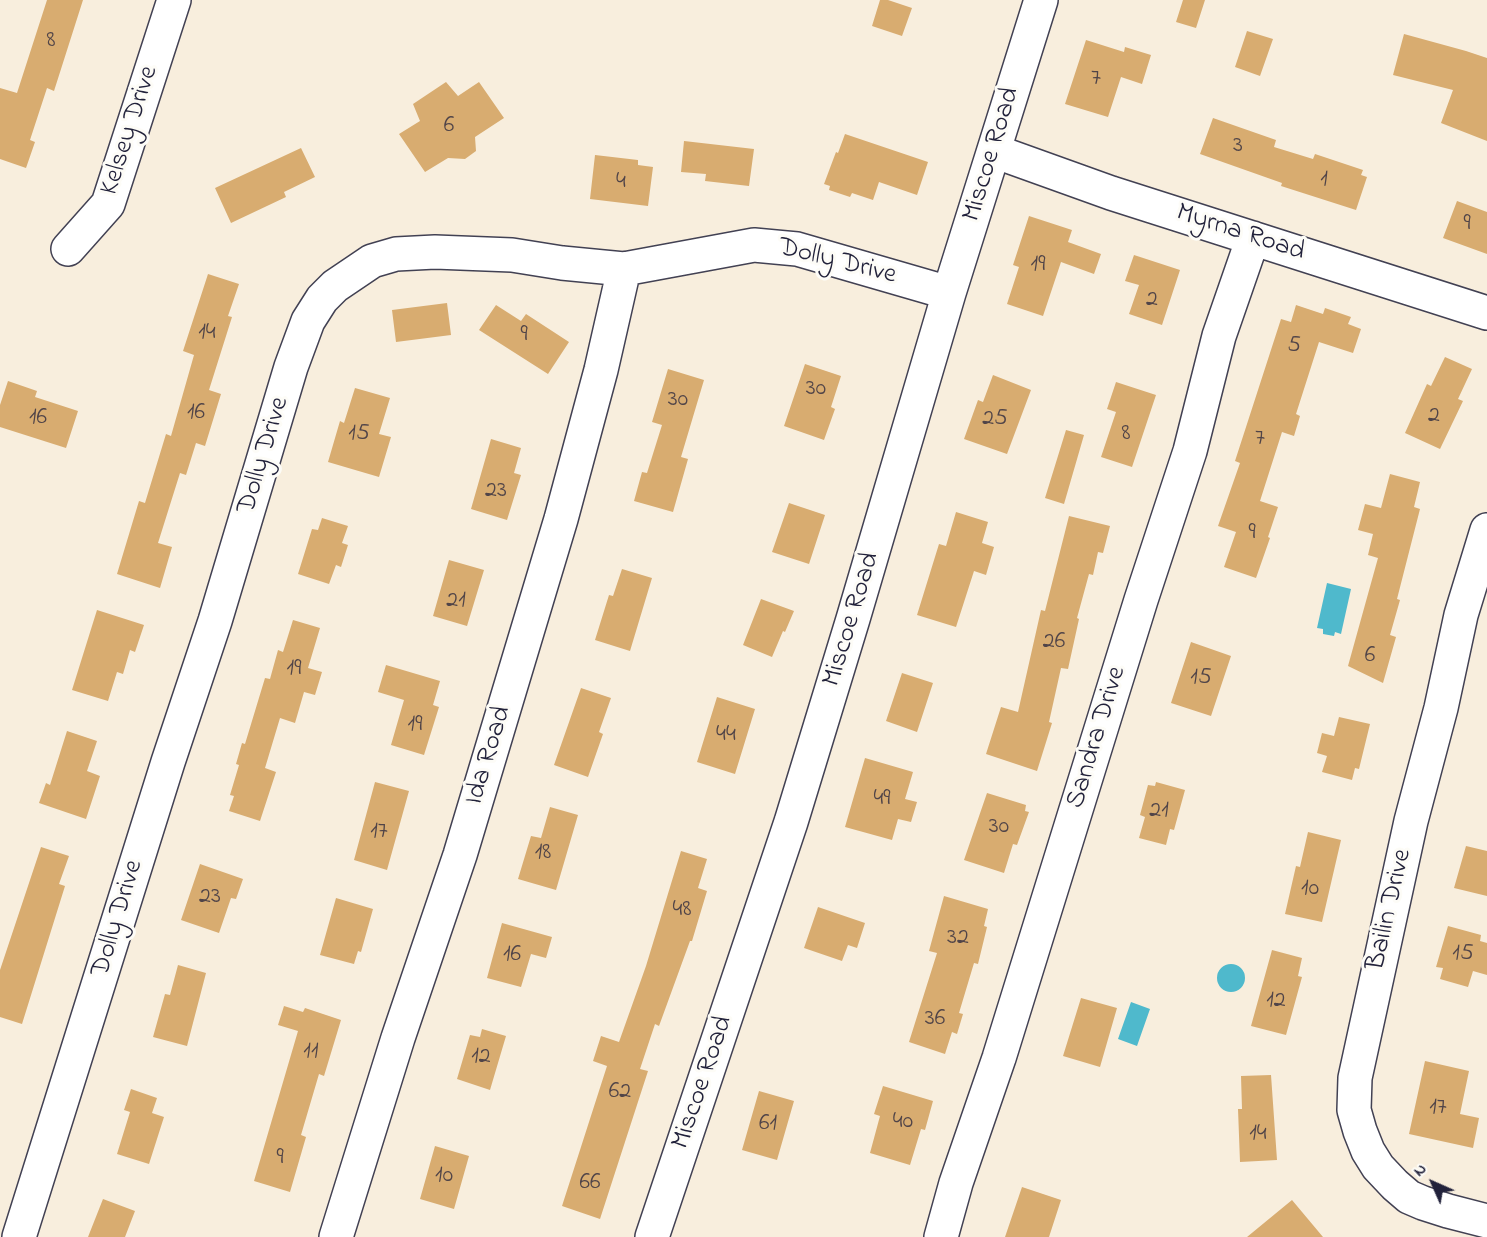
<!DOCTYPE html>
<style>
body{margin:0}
#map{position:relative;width:1487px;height:1237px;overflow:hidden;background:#f8eedd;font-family:"Indie Flower",sans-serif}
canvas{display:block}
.north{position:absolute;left:1403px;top:1153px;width:60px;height:60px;-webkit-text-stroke:4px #fdfcf7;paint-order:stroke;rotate:315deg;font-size:16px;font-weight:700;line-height:24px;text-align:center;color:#22223b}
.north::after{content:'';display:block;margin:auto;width:21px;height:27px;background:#22223b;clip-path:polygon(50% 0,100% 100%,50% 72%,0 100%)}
</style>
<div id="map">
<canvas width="1487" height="1237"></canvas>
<div class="north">N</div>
</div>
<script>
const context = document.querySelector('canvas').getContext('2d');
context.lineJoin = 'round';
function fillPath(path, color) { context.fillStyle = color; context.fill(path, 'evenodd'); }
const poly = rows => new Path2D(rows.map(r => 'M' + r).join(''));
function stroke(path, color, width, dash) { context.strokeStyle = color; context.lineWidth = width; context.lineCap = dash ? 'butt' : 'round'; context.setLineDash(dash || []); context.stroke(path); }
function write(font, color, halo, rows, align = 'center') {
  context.font = font + ' "Indie Flower",sans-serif'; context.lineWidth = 6; context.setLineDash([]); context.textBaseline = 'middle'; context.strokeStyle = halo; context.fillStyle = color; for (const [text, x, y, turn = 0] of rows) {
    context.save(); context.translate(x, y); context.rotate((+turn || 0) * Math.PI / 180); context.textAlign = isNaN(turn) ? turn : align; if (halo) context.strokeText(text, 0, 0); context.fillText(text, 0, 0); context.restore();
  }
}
fillPath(poly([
 [1327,583,1351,589,1341,634,1335,632,1334,636,1323,634,1323,629,1317,628],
 '1217 978a14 14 0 1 1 28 0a14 14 0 1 1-28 0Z',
 [1131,1002,1150,1009,1137,1046,1118,1039]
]), '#4fb9cc');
fillPath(poly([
 [47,0,83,0,54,91,47,88,30,140,35,142,26,168,0,159,0,88,17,93],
 [880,0,888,0,912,8,902,36,872,26],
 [1183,0,1205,0,1196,28,1176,22],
 [1247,31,1273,39,1260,76,1235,67],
 [1404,34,1466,51,1487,58,1487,141,1441,123,1453,90,1393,75],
 [1086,40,1124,52,1125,47,1151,55,1142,84,1121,77,1108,117,1065,104],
 [446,82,458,96,479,82,504,118,475,137,476,151,465,159,448,158,425,172,399,134,420,121,413,104],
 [1213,118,1276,140,1274,147,1313,159,1315,154,1363,170,1361,175,1367,177,1356,210,1281,186,1282,183,1200,154],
 [845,134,928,162,917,195,879,182,873,200,852,193,850,197,829,190,830,186,824,184,836,152,838,153],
 [684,141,754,149,749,186,705,181,706,174,681,172],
 [301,148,315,177,284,192,286,197,231,223,215,188],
 [595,155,638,160,638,165,653,167,648,206,590,199],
 [1457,201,1487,212,1487,254,1443,238],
 [1029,216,1072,230,1068,242,1101,254,1094,274,1061,262,1043,316,1007,304,1019,267,1013,265],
 [1134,255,1180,270,1162,325,1129,314,1139,285,1125,281],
 [208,274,239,284,228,316,232,317,209,390,221,394,205,446,196,443,186,475,180,473,158,543,172,547,160,588,117,574,139,501,145,503,166,434,171,436,194,355,183,351],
 [447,303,451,335,396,342,392,310],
 [496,305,521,321,526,314,569,342,548,374,479,330],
 [1296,305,1323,314,1325,308,1351,317,1348,324,1361,329,1353,353,1319,342,1296,414,1300,416,1294,436,1282,432,1260,501,1278,507,1268,537,1270,538,1256,578,1224,567,1236,532,1218,526,1240,463,1235,461,1281,319,1291,322],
 [1445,357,1472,369,1458,399,1463,401,1440,449,1405,433,1427,384,1431,386],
 [805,364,841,376,831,407,835,409,824,440,784,426],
 [668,369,704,380,681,457,688,459,673,512,634,501,642,472,647,473,662,425,652,422],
 [993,375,1031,390,1007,454,964,439,978,400,983,402],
 [8,381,37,391,35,397,78,411,66,448,0,427,0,405],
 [1116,382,1156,395,1132,467,1101,457,1116,412,1107,409],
 [355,388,390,398,379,434,391,437,379,477,328,462,340,421,344,423],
 [1066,430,1084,435,1064,504,1045,498],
 [491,439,521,448,514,473,521,475,507,520,471,509],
 [1390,474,1420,482,1414,507,1420,509,1397,599,1400,600,1390,635,1396,637,1383,683,1348,666,1378,558,1368,555,1373,534,1358,530,1365,504,1381,508],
 [789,503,825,515,809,564,772,552],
 [956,512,988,522,982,543,994,547,986,575,974,571,956,627,917,615,939,544,946,546],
 [1069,516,1110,526,1103,553,1098,552,1093,575,1089,574,1077,618,1079,619,1068,669,1061,668,1049,722,1052,723,1037,771,986,754,1001,707,1018,712,1041,610,1045,611],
 [322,518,348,526,342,543,348,545,341,567,336,565,329,584,298,574,312,529,318,530],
 [449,560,484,570,467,626,433,616],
 [622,569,652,578,630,651,595,640,609,595,613,596],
 [761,599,794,611,785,632,783,631,772,657,743,645],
 [97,610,144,625,135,652,130,650,123,674,117,672,108,701,72,690],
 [293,620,320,628,308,668,322,672,315,695,304,692,295,723,280,718,265,768,276,772,260,821,229,811,234,796,230,795,239,765,236,764,242,743,245,744,265,678,270,679,278,650,283,652],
 [1191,642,1231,656,1211,716,1171,703],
 [386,665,440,681,433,705,439,707,424,755,391,745,404,700,378,692],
 [902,673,933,683,917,732,886,721],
 [581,688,611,698,599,732,603,734,588,777,554,765],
 [717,697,755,709,735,774,697,762],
 [1339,717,1370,724,1359,769,1355,768,1352,780,1322,772,1327,756,1317,753,1322,733,1334,736],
 [67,731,97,741,87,771,100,776,86,819,39,803,46,783,50,785],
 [865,758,913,772,905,799,917,802,911,822,898,819,892,840,845,827],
 [375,782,409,791,387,870,354,860],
 [1156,782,1185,790,1174,830,1170,829,1166,845,1139,838,1145,817,1140,815,1148,785,1155,786],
 [987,793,1026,805,1025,811,1029,812,1017,845,1013,844,1004,873,964,860],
 [550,807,578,815,556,890,518,879,531,836,541,838],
 [1308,832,1341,840,1322,922,1285,914,1296,866,1300,867],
 [1466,846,1487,851,1487,896,1454,888],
 [41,847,69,856,59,884,65,886,22,1024,0,1017,0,970],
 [681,851,707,859,698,888,707,891,692,941,690,941,659,1026,655,1024,640,1069,648,1071,600,1219,562,1206,607,1066,593,1061,601,1036,619,1042,646,966],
 [200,864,243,879,236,899,231,898,219,933,181,920],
 [944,896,988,909,984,926,987,927,978,964,974,963,959,1013,963,1014,957,1034,952,1032,945,1054,909,1042,937,953,929,951],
 [336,898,373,909,361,952,358,951,354,964,320,955],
 [818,907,865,923,857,948,848,945,842,961,804,948],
 [502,923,552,937,546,958,531,954,521,987,487,978],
 [1448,926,1481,935,1480,941,1487,943,1487,975,1473,971,1468,987,1440,979,1443,968,1436,967],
 [1272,950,1302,958,1298,976,1302,977,1286,1035,1251,1026],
 [178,965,206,973,187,1046,153,1037,165,994,170,995],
 [1081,998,1117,1008,1100,1067,1063,1056],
 [284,1006,303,1012,305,1008,341,1020,324,1076,319,1074,301,1135,306,1137,290,1192,254,1181,298,1031,278,1025],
 [482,1029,506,1036,490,1090,457,1079,470,1035,480,1037],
 [1425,1061,1469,1071,1460,1114,1479,1118,1473,1148,1409,1134],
 [1271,1075,1277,1160,1240,1162,1238,1109,1242,1109,1241,1076],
 [883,1086,933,1101,925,1130,921,1129,910,1165,870,1153,880,1116,874,1114],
 [131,1089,157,1098,152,1113,164,1117,149,1164,117,1154,130,1112,124,1110],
 [759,1091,794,1101,777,1160,742,1150],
 [435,1146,469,1156,454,1209,420,1199],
 [1022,1187,1061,1200,1049,1237,1005,1237],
 [103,1199,135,1211,125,1237,88,1237],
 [1292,1200,1323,1237,1247,1237]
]), '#d8ac70');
const minor = poly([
 [994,151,1111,193,1487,313],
 [68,249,108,204,174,0],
 [1487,530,1461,615,1441,708,1411,821,1355,1078,1354,1110,1360,1131,1368,1151,1378,1167,1395,1185,1409,1197,1423,1203,1448,1211,1487,1221],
 [19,1237,168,762,215,621,291,367,308,321,322,299,335,286,372,261,396,254,435,252,512,255,562,263,624,269,754,245,797,249,949,293],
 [336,1237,398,1038,460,855,561,519,601,370,624,269],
 [652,1237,791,822,853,619,949,293,1041,0],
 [941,1237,956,1183,999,1058,1141,600,1190,451,1219,336,1253,238]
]);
stroke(minor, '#424153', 36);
stroke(minor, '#fff', 33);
write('24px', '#504448', null, [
 ["8",51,42],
 ["7",1096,80],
 ["6",449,127],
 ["3",1238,147],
 ["1",1324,181],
 ["4",621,183],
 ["9",1467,225],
 ["19",1038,266],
 ["2",1152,301],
 ["14",207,334],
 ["9",524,336],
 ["5",1294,347],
 ["30",816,390],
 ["30",678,401],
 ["16",196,414],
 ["2",1434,417],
 ["16",38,419],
 ["25",995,420],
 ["15",359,435],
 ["8",1126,435],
 ["7",1260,440],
 ["23",496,492],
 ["9",1252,534],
 ["21",456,602],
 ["26",1054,643],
 ["6",1370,657],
 ["19",294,670],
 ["15",1201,679],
 ["19",415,726],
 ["44",726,736],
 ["49",882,800],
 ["21",1159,812],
 ["30",999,828],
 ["17",379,833],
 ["18",543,854],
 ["10",1310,890],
 ["23",210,898],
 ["48",682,911],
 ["32",958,939],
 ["15",1463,955],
 ["16",512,956],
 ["12",1276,1002],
 ["36",935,1020],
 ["11",311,1053],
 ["12",481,1058],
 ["62",620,1093],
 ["17",1438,1109],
 ["40",903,1123],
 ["61",768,1125],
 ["14",1258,1135],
 ["9",280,1159],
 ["10",444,1177],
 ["66",590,1184]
]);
write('27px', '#22223b', '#fdfcf7', [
 ["Kelsey Drive",131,131,-72],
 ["Miscoe Road",993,155,-73],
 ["Myrna Road",1240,234,18],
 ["Dolly Drive",837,263,14],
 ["Dolly Drive",265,456,-73],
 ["Miscoe Road",853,620,-73],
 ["Sandra Drive",1098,738,-73],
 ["Ida Road",490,756,-73],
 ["Bailin Drive",1391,910,-77],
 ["Dolly Drive",119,919,-73],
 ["Miscoe Road",704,1083,-71]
]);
</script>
